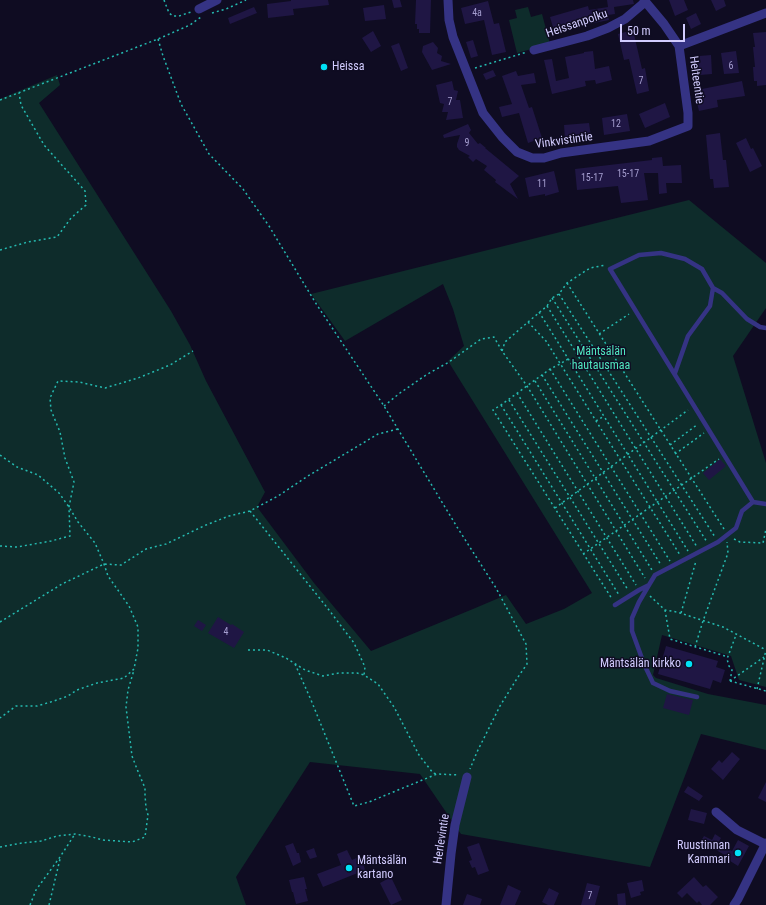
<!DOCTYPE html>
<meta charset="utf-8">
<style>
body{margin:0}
#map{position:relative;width:766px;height:905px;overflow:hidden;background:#0f0c22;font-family:"Roboto Condensed",sans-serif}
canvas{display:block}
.scale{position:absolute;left:620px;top:24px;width:65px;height:18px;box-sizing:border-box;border:2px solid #d2ccff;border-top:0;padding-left:5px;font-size:12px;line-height:14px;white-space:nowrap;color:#d2ccff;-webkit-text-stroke:3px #0f0c22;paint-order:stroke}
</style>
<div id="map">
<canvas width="766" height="905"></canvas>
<div class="scale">50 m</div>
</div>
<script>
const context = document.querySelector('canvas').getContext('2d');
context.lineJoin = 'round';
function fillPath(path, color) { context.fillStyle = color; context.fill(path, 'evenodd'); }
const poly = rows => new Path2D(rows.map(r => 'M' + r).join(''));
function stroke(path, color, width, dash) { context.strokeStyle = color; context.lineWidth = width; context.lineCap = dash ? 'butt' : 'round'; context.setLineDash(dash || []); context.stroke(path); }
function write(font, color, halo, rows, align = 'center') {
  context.font = font + ' "Roboto Condensed",sans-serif'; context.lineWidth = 3; context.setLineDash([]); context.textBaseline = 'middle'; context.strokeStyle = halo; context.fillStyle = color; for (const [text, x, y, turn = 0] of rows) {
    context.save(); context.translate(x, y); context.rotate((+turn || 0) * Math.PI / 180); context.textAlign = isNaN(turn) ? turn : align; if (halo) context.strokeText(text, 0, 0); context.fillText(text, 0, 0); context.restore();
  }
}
fillPath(poly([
 [528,7,531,17,542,14,550,44,517,53,509,20,517,18,515,10],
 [57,75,60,85,39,103,171,311,190,345,206,381,265,492,257,507,314,583,371,651,473,609,506,595,526,624,564,609,592,593,448,361,464,346,453,309,443,284,345,341,311,294,689,200,766,263,766,308,733,356,766,463,766,687,739,680,731,656,662,635,653,675,656,678,708,694,766,705,766,750,701,734,650,867,461,834,420,774,310,762,236,877,246,905,0,905,0,99]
]), '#0e2c2b');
fillPath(poly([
 [291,0,328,0,329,5,293,9,294,15,268,18,267,4,291,1],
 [392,0,400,0,402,7,394,8],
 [416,0,431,0,430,33,419,33,419,29,417,29,417,24,415,24],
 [607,0,633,0,634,4,614,7,615,14,608,15,609,20,589,24,589,21,554,31,550,17,588,6,589,10,608,7],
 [669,0,684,0,688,10,675,16],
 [711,0,724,0,726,6,716,11],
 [488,1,494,24,499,23,506,52,492,55,484,20,465,24,461,8],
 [384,5,386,19,365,21,363,8],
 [254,7,257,13,230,24,228,18],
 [696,13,701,24,691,29,686,18],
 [633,30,642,69,645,68,649,91,637,94,629,59,624,60,618,34],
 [373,31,381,46,371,52,362,38],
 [766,32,766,85,757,86,757,81,754,81,753,67,755,67,753,47,755,47,753,33],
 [473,40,478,56,471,58,466,42],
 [433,42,438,48,437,53,442,56,441,61,451,64,432,70,422,52,423,46],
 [399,43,408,68,401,71,391,46],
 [593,51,595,69,609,66,612,80,596,84,595,80,585,81,586,86,582,87,552,94,544,60,552,59,556,81,569,78,565,57,584,53,584,52],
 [736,51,739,73,724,74,721,53],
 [711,55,712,74,700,75,700,69,696,70,696,61,700,61,699,56],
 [493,70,496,76,486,80,483,74],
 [516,71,518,76,534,73,536,83,521,85,529,108,532,107,542,138,528,143,519,113,502,117,499,107,512,104,502,76],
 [452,81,454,90,458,91,456,100,460,100,463,118,446,120,448,112,442,112,444,104,440,103,436,85],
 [742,81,745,96,717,100,718,107,699,111,697,103,701,103,699,94,703,94,702,89],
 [665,103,670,117,645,128,639,114],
 [627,114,630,131,604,135,602,118],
 [589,123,591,136,565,139,564,125],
 [468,124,471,130,469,133,478,144,480,143,486,148,485,148,519,176,510,184,518,199,495,182,496,180,484,170,487,166,476,159,473,162,468,157,470,156,459,150,457,147,457,144,460,135,444,138,443,135],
 [720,133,723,160,726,160,729,187,714,188,713,179,710,179,706,135],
 [746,138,751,149,753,148,762,166,750,172,736,143],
 [662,157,663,166,681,165,682,183,666,183,667,193,659,194,658,173,644,173,648,200,621,203,618,186,577,190,575,169,652,160,652,158],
 [554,171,559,192,545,196,545,194,529,197,525,178],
 [720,459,726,466,709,480,703,473],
 [218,617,231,625,232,624,244,632,234,648,208,633],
 [198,620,206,625,202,631,194,626],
 [666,646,718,661,716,667,725,670,721,683,713,680,710,689,658,674],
 [667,694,693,700,689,715,663,708],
 [732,752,740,759,723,780,711,769,719,760,722,763],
 [766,782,766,802,758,798],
 [688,786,703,796,699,801,684,792],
 [691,809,707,813,704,824,688,820],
 [715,834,721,838,718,843,732,851,738,840,749,846,738,866,727,859,728,857,701,841,704,836,712,840],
 [293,843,297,853,299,853,301,862,293,866,285,846],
 [479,843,489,871,478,875,475,867,472,868,469,861,472,860,467,847],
 [314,848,317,857,310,859,306,851],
 [347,850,352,860,361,856,365,870,323,887,317,874,341,865,337,854],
 [304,877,307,889,305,889,308,901,296,904,293,892,292,892,289,880],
 [391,877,402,900,391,905,380,883],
 [694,877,703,887,706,885,718,897,710,905,702,905,699,901,697,903,687,893,682,898,677,893],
 [642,880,644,891,640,892,641,895,631,898,627,883],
 [587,883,600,886,595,905,581,905],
 [508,885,521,891,515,905,500,905],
 [549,888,559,893,554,905,548,905,542,902],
 [625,893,626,905,618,905,617,894],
 [467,894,482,899,480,905,463,905]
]), '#1f1644');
stroke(poly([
 [164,0,169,13,173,16,179,16,191,12],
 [212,13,226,9,246,0],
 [158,39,163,56,181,104,209,154,243,189,269,226,315,302,384,406,457,527,496,588,526,644,527,664,518,677,500,706,477,752,470,769],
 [475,68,527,52],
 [0,100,158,39,190,25,201,17],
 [0,250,28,242,57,237,71,218,86,205,85,191,44,145,29,119,21,105,19,93],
 [567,283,724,529],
 [559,294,715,537],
 [552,298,707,542],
 [547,306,697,547],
 [539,312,688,551],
 [528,322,547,306,552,298,559,294,567,283,590,268,606,265],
 [599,334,629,314],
 [502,351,505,342,528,322,546,341,680,555],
 [568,359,560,364,550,369,501,405,493,410,612,599],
 [550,369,670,561],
 [542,375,661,565],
 [535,381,652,570],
 [517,393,636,585],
 [509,400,628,590],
 [501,405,619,595],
 [384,406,400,393,426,375,449,362,481,339,494,337,502,351,527,386,645,578],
 [596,421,604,416],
 [670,445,698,424],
 [675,454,704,433],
 [0,455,17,467,38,475,59,493,69,507,78,522,95,543,104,564,108,576,129,606,138,627,138,648,134,669,124,678,97,683,77,690,68,696,54,701,37,706,16,706,0,718],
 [555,508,688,410],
 [250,511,329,610,354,643,365,667,364,675],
 [734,539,740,542,763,543,766,529],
 [0,546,17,547,51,541,70,536,69,507,74,482,65,458,60,432,51,410,50,398,58,381,79,382,105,388,138,378,170,365,193,351],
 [583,554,719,459],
 [650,596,665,610,677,612,723,627,766,650],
 [665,610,670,639,728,657],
 [681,613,696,561],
 [0,622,62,584,104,564,121,565,146,549,166,544,206,525,229,516,250,511,278,496,308,476,378,434,398,429],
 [695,647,703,621,728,553,727,542],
 [248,650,267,650,286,658,305,670,323,676,339,673,357,673,364,675,378,684,394,707,419,755,433,773,437,774],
 [295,664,311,700,354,806,369,802,437,774,459,775],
 [730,681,732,670,729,666,727,659,736,635],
 [730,681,764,657],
 [730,681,766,691],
 [757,689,766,650],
 [0,847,22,843,41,841,57,836,75,834,92,837,103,840,132,842,145,837,148,815,146,808,145,795,145,788,137,769,132,756,126,707,128,690,134,670],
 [30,905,36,890,60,857,75,834],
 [49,905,60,859]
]), '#25bab0', 1.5, [2, 3]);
stroke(poly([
 [766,328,760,327,747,319,722,293,713,288,702,269,685,259,661,253,639,255,610,269,753,502,766,504],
 [675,373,688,336,710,306,713,288],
 [649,585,639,602,632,618,632,631,644,664,653,683,670,691,697,697],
 [615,605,639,590,649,585,655,575,718,542,736,528,742,511,753,502]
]), '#353384', 4.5);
stroke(poly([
 [448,0,449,20,453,37,483,113,502,137,517,152,532,158,544,158,561,153,649,141,688,126,688,113,679,46,664,24,644,0],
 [199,9,217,0],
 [679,46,766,13],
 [534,50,587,36,608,28,625,19,645,2],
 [716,812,737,830,765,844],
 [446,905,451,854,455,825,467,777],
 [734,905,738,899,766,843]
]), '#353384', 9);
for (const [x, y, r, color] of [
 [324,67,4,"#00e1f7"],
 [689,664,4,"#00e1f7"],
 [738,853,4,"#00e1f7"],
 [349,868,4,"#00e1f7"]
]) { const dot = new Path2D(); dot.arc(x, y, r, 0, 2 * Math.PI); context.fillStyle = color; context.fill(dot); stroke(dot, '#0f0c22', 1.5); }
write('10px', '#a59ed0', null, [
 ["4a",477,13],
 ["6",731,66],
 ["7",641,81],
 ["7",450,102],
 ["12",616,124],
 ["9",467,143],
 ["15-17",628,174],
 ["15-17",592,178],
 ["11",542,184],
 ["4",226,632],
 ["7",590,896]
]);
write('12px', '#d2ccff', '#0f0c22', [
 ["Heissanpolku",577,24,-19],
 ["Helteentie",696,80,82],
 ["Vinkvistintie",564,141,-8],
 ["Herlevintie",442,839,-81]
]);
write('12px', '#d2ccff', '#0f0c22', [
 ["Heissa",332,67],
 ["Mäntsälän kirkko",681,664,"right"],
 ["Ruustinnan",730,846,"right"],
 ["Kammari",730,860,"right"],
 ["Mäntsälän",357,861],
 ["kartano",357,875]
], 'left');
write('12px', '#50e7c0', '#0f0c22', [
 ["Mäntsälän",601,352],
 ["hautausmaa",601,366]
]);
</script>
